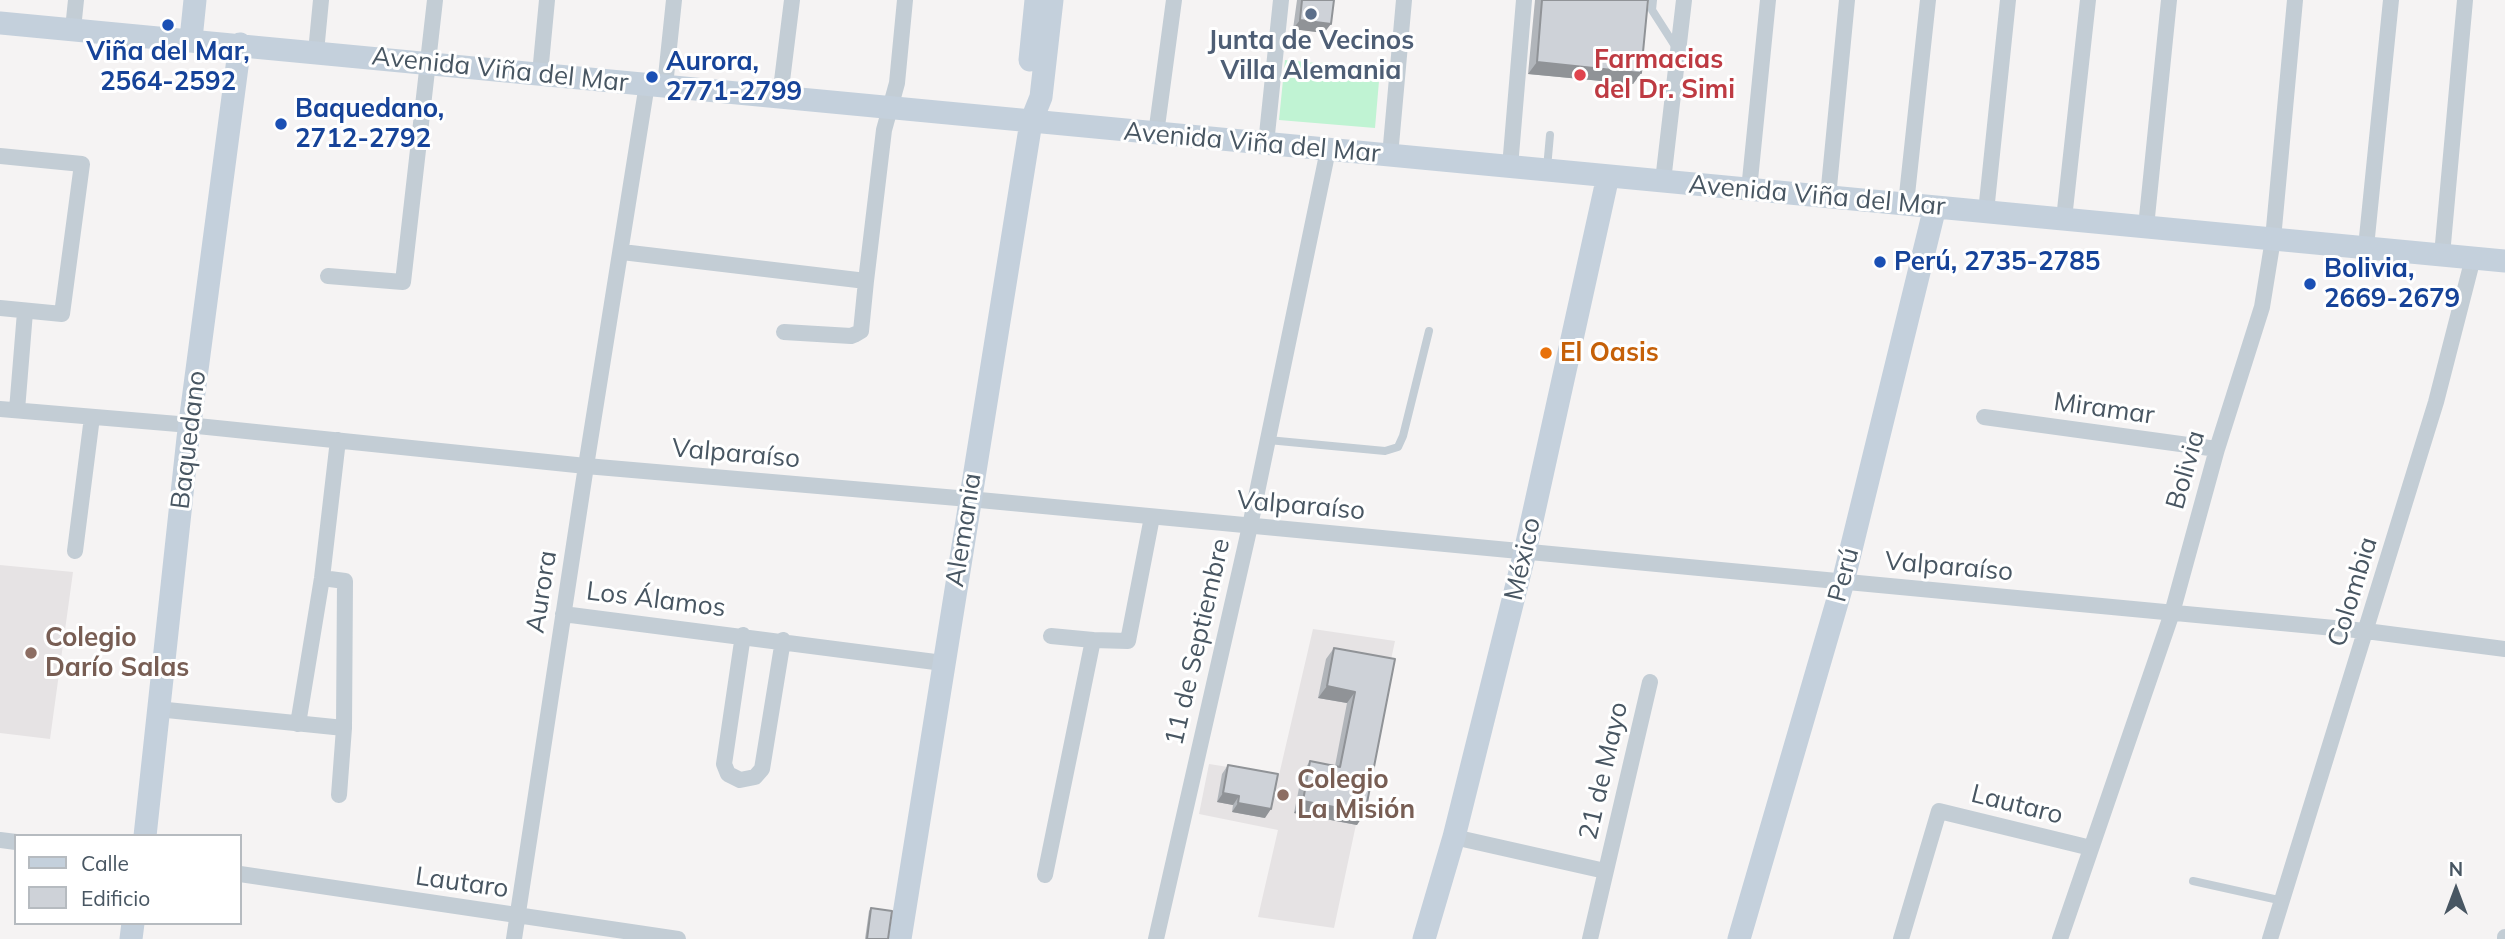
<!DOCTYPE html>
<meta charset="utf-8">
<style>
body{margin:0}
#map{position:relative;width:2505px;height:939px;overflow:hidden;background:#f5f3f3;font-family:Mulish,sans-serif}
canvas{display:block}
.legend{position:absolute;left:14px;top:834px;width:228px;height:91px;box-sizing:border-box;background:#fff;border:2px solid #b6bbc0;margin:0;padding:9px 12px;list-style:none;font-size:21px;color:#485662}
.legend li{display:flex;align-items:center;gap:14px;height:35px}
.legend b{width:35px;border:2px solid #b6bbc0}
.north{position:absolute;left:2421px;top:855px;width:70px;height:70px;-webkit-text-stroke:5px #fff;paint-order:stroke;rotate:0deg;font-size:19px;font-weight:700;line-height:28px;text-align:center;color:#485662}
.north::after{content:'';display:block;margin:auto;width:24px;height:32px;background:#485662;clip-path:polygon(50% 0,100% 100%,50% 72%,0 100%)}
</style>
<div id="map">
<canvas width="2505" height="939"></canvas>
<ul class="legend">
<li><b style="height:9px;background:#c4d0dc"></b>Calle</li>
<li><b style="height:19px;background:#ced2d8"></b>Edificio</li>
</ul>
<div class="north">N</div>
</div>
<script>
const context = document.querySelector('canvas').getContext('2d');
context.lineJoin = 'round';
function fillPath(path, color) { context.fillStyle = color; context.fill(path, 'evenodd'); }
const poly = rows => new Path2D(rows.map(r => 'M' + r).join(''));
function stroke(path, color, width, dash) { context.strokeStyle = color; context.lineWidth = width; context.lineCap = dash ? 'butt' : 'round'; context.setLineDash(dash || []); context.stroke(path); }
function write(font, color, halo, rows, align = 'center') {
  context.font = font + ' Mulish,sans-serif'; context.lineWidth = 6; context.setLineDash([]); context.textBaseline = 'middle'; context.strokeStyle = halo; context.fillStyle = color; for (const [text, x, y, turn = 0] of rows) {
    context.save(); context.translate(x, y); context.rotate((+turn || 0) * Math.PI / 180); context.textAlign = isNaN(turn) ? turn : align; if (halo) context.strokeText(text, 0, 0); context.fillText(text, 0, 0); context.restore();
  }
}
fillPath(poly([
 [0,565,73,572,50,739,0,733],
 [1313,629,1395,641,1334,928,1258,917,1278,830,1199,814,1209,764,1279,775]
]), '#e6e3e4');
fillPath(poly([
 [1285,60,1380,69,1375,128,1279,120]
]), '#c0f3d3');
stroke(poly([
 [1653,0,1652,10,1677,49],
 [1547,168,1550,135],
 [1268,440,1385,451,1398,447,1403,436,1429,331],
 [2193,881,2283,901]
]), '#c3cdd5', 8);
stroke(poly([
 [73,29,76,0],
 [316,52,321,0],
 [540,74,547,0],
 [665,86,674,0],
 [780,97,792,0],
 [1156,134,1174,0],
 [1266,144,1281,0],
 [0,156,82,164,62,314,0,308],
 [1390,156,1404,0],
 [1510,167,1524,0],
 [1663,181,1684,0],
 [1749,190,1768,0],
 [1828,197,1847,0],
 [1906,204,1928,0],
 [1986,212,2008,0],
 [2064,219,2088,0],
 [2146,227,2169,0],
 [2366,247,2391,0],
 [622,252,866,281,884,130,897,83,905,0],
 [2442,255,2465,0],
 [328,276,403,282,435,0],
 [784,332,851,336,856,334,861,331,866,281],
 [0,409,178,424,586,466,969,499,2366,631,2505,649],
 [17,410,25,312],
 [1984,417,2217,449],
 [75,551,92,417],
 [322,578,345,581,344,728,339,795],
 [563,614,943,663],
 [743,635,724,764,728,774,740,780,755,777,762,769,783,640],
 [1051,636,1093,640],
 [157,709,344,728],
 [298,724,322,578,338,440],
 [1454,837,1605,871],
 [0,840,16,842],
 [240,874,678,939],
 [1045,875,1093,640,1128,641,1152,517],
 [514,939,586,466,647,84],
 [1156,939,1250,526,1328,150],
 [1590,939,1650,682],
 [1901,939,1939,811,2091,848],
 [2060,939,2172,613,2217,449,2262,307,2273,239,2295,0],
 [2270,939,2436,402,2473,258],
 [2505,939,2505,937]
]), '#c3cdd5', 16);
stroke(poly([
 [0,23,2505,261],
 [191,39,195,0],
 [1030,60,1036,0],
 [145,836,188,438,240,44],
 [131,939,133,923],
 [900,939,1031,122,1041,97,1052,0],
 [1424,939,1454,837,1525,552,1608,176],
 [1739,939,1843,582,1935,207]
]), '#c4d0dc', 23);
fillPath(poly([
 [1297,0,1334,0,1324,33,1293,29],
 [1535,0,1648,0,1641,73,1633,84,1528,74],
 [1334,648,1395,659,1357,825,1294,813,1302,773,1310,761,1335,766,1347,703,1318,698,1326,659],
 [1228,765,1265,818,1232,812,1233,805,1217,802,1222,774],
 [871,908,888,939,865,939,869,911]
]), '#b1b5ba');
fillPath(poly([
 [1300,20,1331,24,1324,33,1293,29],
 [1537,62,1641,73,1633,84,1528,74],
 [1327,686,1355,692,1347,703,1318,698],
 [1223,793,1239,796,1233,805,1217,802],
 [1303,801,1365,813,1357,825,1294,813],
 [1238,803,1271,809,1265,818,1232,812]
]), '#909397');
const building = poly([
 [1302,0,1334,0,1331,24,1300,20,1302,0],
 [1542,0,1648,0,1641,73,1537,62,1542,0],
 [1334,648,1395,659,1365,813,1303,801,1310,761,1340,767,1355,692,1327,686,1334,648],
 [1228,765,1278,774,1271,809,1238,803,1239,796,1223,793,1228,765],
 [871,908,892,911,888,939,867,939,871,908]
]);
fillPath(building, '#ced2d8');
stroke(building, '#909397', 2);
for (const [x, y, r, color] of [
 [1311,14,7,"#5c6f8a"],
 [168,25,7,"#1a4fb4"],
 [1580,75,7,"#e0444e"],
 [652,77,7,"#1a4fb4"],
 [281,124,7,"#1a4fb4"],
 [1880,262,7,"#1a4fb4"],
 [2310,284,7,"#1a4fb4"],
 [1546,353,7,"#e8710a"],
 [31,653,7,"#8d6e63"],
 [1283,795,7,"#8d6e63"]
]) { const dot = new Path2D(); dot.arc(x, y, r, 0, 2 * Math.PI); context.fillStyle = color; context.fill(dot); stroke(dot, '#fff', 2.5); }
write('bold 26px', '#4e5e75', '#fff', [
 ["Junta de Vecinos",1311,41],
 ["Villa Alemania",1311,71]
]);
write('bold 26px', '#164399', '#fff', [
 ["Viña del Mar,",168,52,"center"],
 ["2564-2592",168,82,"center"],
 ["Aurora,",666,62],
 ["2771-2799",666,92],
 ["Baquedano,",295,109],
 ["2712-2792",295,139],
 ["Perú, 2735-2785",1894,262],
 ["Bolivia,",2324,269],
 ["2669-2679",2324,299]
], 'left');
write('bold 26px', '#be3a42', '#fff', [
 ["Farmacias",1594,60],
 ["del Dr. Simi",1594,90]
], 'left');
write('26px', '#485662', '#fff', [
 ["Avenida Viña del Mar",500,70,6],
 ["Avenida Viña del Mar",1252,143,5],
 ["Avenida Viña del Mar",1817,196,5],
 ["Miramar",2104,409,8],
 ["Baquedano",189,440,-83],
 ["Valparaíso",736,454,5],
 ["Bolivia",2186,470,-74],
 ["Valparaíso",1301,506,5],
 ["Alemania",964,530,-81],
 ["México",1523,559,-77],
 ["Valparaíso",1949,567,5],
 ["Perú",1844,575,-75],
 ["Aurora",542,592,-81],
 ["Colombia",2353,592,-73],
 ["Los Álamos",656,600,7],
 ["11 de Septiembre",1198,642,-77],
 ["21 de Mayo",1604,771,-77],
 ["Lautaro",2017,805,14],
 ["Lautaro",462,883,8]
]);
write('bold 26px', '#c56008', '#fff', [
 ["El Oasis",1560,353]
], 'left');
write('bold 26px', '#785e54', '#fff', [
 ["Colegio",45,638],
 ["Darío Salas",45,668],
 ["Colegio",1297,780],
 ["La Misión",1297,810]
], 'left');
</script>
